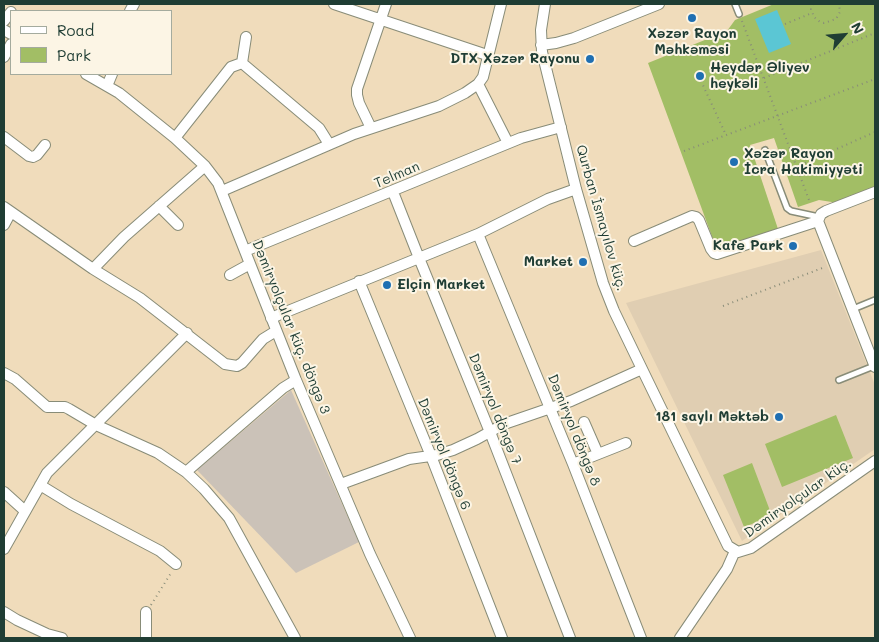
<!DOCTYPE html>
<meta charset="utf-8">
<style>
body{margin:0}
#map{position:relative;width:879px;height:642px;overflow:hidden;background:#f0dcbb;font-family:Mali,sans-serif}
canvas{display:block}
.frame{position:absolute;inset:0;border:5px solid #1f3d34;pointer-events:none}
.legend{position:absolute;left:10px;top:10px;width:162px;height:65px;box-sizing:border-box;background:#fcf5e5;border:1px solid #a4ab9e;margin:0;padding:6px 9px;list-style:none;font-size:15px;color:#1f3d34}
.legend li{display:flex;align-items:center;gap:10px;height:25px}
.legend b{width:25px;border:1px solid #a4ab9e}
.north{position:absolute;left:819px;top:10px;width:50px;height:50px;-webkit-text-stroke:4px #fcf5e5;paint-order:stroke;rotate:63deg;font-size:14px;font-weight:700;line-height:20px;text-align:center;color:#1f3d34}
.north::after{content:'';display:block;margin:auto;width:18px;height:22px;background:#1f3d34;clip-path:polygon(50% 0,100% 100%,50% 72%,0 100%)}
</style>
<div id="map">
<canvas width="879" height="642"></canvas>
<div class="frame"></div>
<ul class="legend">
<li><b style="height:6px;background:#fff"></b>Road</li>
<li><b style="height:14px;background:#a2be65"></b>Park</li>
</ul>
<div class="north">N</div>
</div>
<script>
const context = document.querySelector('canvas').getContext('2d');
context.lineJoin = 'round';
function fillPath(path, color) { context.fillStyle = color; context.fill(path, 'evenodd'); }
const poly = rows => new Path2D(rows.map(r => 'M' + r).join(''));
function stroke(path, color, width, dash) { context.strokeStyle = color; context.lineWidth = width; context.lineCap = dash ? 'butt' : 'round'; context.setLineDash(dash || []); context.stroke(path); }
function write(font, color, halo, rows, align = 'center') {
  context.font = font + ' Mali,sans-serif'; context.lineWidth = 4; context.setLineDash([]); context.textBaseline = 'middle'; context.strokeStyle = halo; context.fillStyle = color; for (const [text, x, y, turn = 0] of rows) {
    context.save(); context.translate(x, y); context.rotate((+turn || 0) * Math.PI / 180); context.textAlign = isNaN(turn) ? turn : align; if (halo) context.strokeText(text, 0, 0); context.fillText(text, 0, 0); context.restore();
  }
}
fillPath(poly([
 [821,250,875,385,875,449,742,541,626,303]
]), '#e0ceb2');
fillPath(poly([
 [291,390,359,542,296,573,197,470]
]), '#cbc2b8');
fillPath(poly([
 [774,4,875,4,875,187,838,203,819,200,798,207,774,138,750,145,778,229,717,250,648,63,727,31,735,20],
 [836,415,853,458,782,487,765,444],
 [752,463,772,516,744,527,723,475]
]), '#a2be65');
fillPath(poly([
 [777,10,791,44,769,53,755,19]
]), '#5bc6d4');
const lane = poly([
 [735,4,739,14],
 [765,150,787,208,791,211,819,217],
 [853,309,875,300],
 [839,380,874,366]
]);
const street = poly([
 [334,4,487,55],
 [545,4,541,30,542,52,576,189,603,283,614,311,642,369,728,546,738,552,751,548,875,461],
 [130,11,134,4],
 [4,21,11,12],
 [4,30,11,34],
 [541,45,556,43,574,38,659,4],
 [4,57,11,44],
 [242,63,246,37],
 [86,74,119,93,175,138,205,166,218,183,296,380,370,554,410,638],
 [478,84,508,143],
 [107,86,112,74],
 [371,128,359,103,357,95,357,89,386,4],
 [4,137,29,156,33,157,37,155,45,145],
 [175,138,231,67,242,63,319,128,329,144],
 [222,191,354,134,439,106,465,93,478,84,483,77,501,4],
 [393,192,419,258,490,432,570,638],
 [875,192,826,211,821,214,818,221,875,367],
 [159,206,178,225],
 [4,207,93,269,140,298,225,364,237,366,242,363,263,339,276,331],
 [4,225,11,212],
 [478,234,573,464,641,638],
 [634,241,692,216,696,217,699,220,711,249,714,253,717,254,818,221],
 [245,251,521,138,561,127],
 [93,269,124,237,205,166],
 [230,275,250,264],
 [359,281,431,456,502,638],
 [271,318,478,234,548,199,576,189],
 [4,373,15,379,47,407,65,407,69,409,96,425,158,453,186,472,204,489,229,518,295,638],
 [584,422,598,454],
 [573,464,626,443],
 [186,472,283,388,296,380],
 [341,484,409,459,437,455,453,450,477,439,504,424,571,401,642,369],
 [40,485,71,504,160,551,176,564],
 [4,492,25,511],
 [4,549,47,473,187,333],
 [4,612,17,620,47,634,62,638],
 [146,638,146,612],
 [680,638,727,569,735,551]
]);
stroke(lane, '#888c78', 8);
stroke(street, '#888c78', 12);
stroke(poly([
 [813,4,811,9,814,17,820,22,824,23,836,19,840,12,839,4],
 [742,21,809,200],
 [785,24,812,13],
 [764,78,875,33],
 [701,81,726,135],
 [684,151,875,79],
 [796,167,875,132],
 [723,306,825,267],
 [151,605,171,573]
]), '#888c78', 2, [1, 4]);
stroke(lane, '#fff', 5);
stroke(street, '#fff', 10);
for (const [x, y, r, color] of [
 [692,18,5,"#1f6fb2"],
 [590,59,5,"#1f6fb2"],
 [700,76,5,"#1f6fb2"],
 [734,162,5,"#1f6fb2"],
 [793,246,5,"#1f6fb2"],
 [583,262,5,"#1f6fb2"],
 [387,285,5,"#1f6fb2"],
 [779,417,5,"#1f6fb2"]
]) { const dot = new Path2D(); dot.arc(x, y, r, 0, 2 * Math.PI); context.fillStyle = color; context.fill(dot); stroke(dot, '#fcf5e5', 2); }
write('bold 14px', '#1f3d34', '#fcf5e5', [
 ["Xəzər Rayon",692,34,"center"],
 ["Məhkəməsi",692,50,"center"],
 ["DTX Xəzər Rayonu",580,59],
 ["Heydər Əliyev",710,68,"left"],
 ["heykəli",710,84,"left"],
 ["Xəzər Rayon",744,154,"left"],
 ["İcra Hakimiyyəti",744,170,"left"],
 ["Kafe Park",783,246],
 ["Market",573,262],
 ["Elçin Market",397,285,"left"],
 ["181 saylı Məktəb",769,417]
], 'right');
write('14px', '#1f3d34', '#fcf5e5', [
 ["Telman",397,175,-23],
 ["Qurban İsmayılov küç.",601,218,74],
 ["Dəmiryolçular küç. döngə 3",291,327,68],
 ["Dəmiryol döngə 7",495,409,68],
 ["Dəmiryol döngə 8",574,430,68],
 ["Dəmiryol döngə 6",444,454,68],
 ["Dəmiryolçular küç.",798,498,-35]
]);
</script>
